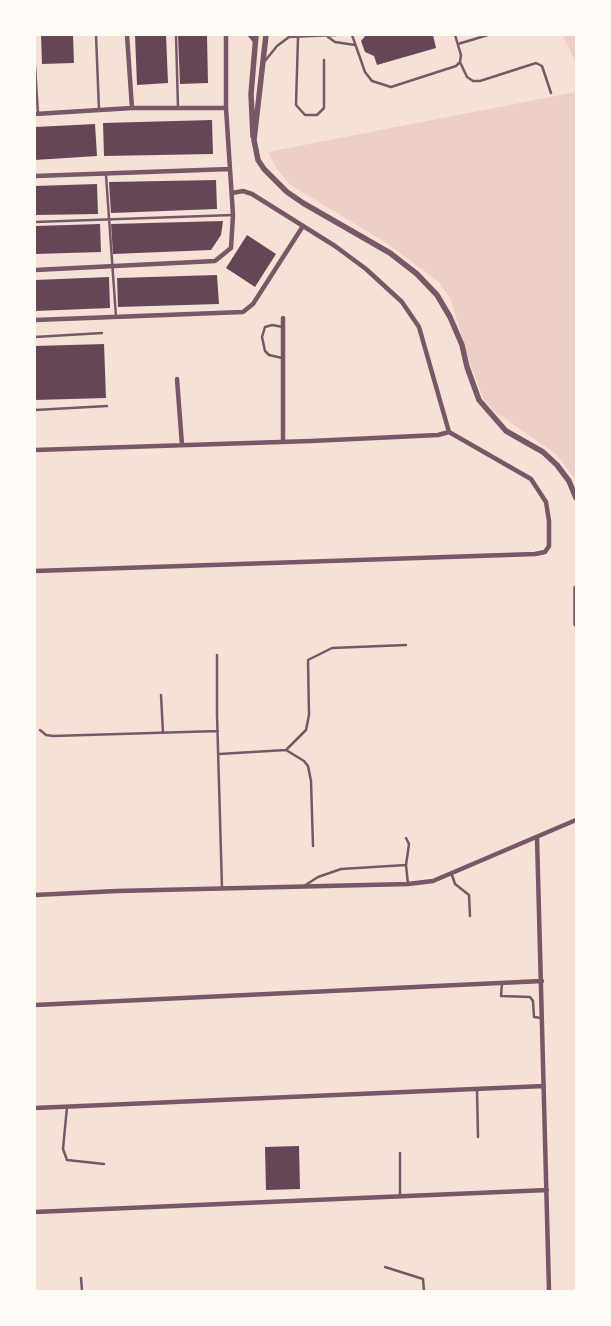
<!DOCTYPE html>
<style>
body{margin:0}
#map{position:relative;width:611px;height:1326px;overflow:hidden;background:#f7e1d7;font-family:"Nunito Sans",sans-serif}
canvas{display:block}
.frame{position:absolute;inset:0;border:36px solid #fffaf5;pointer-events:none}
</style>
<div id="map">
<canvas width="611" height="1326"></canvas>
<div class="frame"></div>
</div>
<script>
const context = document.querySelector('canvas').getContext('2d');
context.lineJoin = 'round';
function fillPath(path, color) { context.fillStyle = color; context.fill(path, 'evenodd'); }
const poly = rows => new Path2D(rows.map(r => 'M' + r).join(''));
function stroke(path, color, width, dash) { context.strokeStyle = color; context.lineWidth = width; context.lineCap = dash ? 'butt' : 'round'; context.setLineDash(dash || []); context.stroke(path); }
fillPath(poly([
 [563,35,576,35,576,63],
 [576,92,576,480,556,454,494,411,484,400,471,367,451,300,439,282,388,244,289,184,277,169,268,152]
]), '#ebcfc5');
fillPath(poly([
 [41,35,73,35,74,63,42,64],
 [135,35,166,35,168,83,137,85],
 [178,35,207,35,208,83,180,84],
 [366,35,433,35,436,48,377,65,374,56,365,52,361,41],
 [212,120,213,154,104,156,103,123],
 [95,124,97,156,35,160,35,127],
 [216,180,217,209,111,213,109,182],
 [97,184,98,214,35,215,35,186],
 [223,221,221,235,211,250,113,254,111,224],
 [100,224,101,252,35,254,35,226],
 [247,235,276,254,255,287,226,268],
 [217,275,219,304,118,307,117,278],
 [109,277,110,308,35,311,35,280],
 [104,344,106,398,35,400,35,346],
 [299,1146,300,1189,266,1190,265,1147]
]), '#644757');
stroke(poly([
 [96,35,99,110],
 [176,35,178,108],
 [352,35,365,72,372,81,391,87,456,66,460,62,461,55,455,35],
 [298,37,296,105,305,115,317,115,324,108,324,60],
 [328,37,335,42,355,45],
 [458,44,488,35],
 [265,61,277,46,289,37,336,35],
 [460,62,467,77,473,81,480,81,536,63,542,66,551,93],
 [35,66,38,114],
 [106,175,116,317],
 [35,222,233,215],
 [35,337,102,333],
 [282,358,269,355,265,351,262,337,265,327,272,325,283,327],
 [35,410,107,406],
 [217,655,217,715,222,888],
 [161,695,163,733],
 [40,730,46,735,53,736,218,731],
 [286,750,306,730,309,715,308,660,332,648,406,645],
 [219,754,286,750,304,761,308,766,311,781,313,846],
 [406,865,408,884],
 [452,875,455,884,469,895,470,916],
 [304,886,318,877,341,869,406,865,409,844,406,838],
 [502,983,501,996,530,997,533,1001,534,1017,541,1018],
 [477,1090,478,1137],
 [67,1107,63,1149,67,1160,104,1164],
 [400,1196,400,1153],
 [385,1267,423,1279,424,1291],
 [81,1278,82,1291]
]), '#755966', 2.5);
stroke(poly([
 [127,35,132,108],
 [250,35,255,41],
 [35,114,132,108,226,108],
 [35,176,230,169],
 [35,270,215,261,231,248,233,215,226,108,226,35],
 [35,320,243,312,253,304,303,226],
 [177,379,182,445],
 [283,440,283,318],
 [35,450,311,441,438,435,449,432],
 [35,571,535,554,545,552,549,546,549,521,546,502,531,479,449,432,419,327,402,302,366,269,335,246,252,194,243,191,232,193],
 [537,837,549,1291],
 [35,895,117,891,408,884,433,881,576,820],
 [35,1005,542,981],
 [35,1108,544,1086],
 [35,1212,547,1190]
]), '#755966', 4.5);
stroke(poly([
 [266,35,254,140,258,160,264,169,287,192,303,203,390,253,417,274,437,295,450,317,462,345,467,367,479,400,506,431,543,452,557,465,569,481,576,498],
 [253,136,251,94,256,35],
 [576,588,576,624]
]), '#755966', 5.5);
</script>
